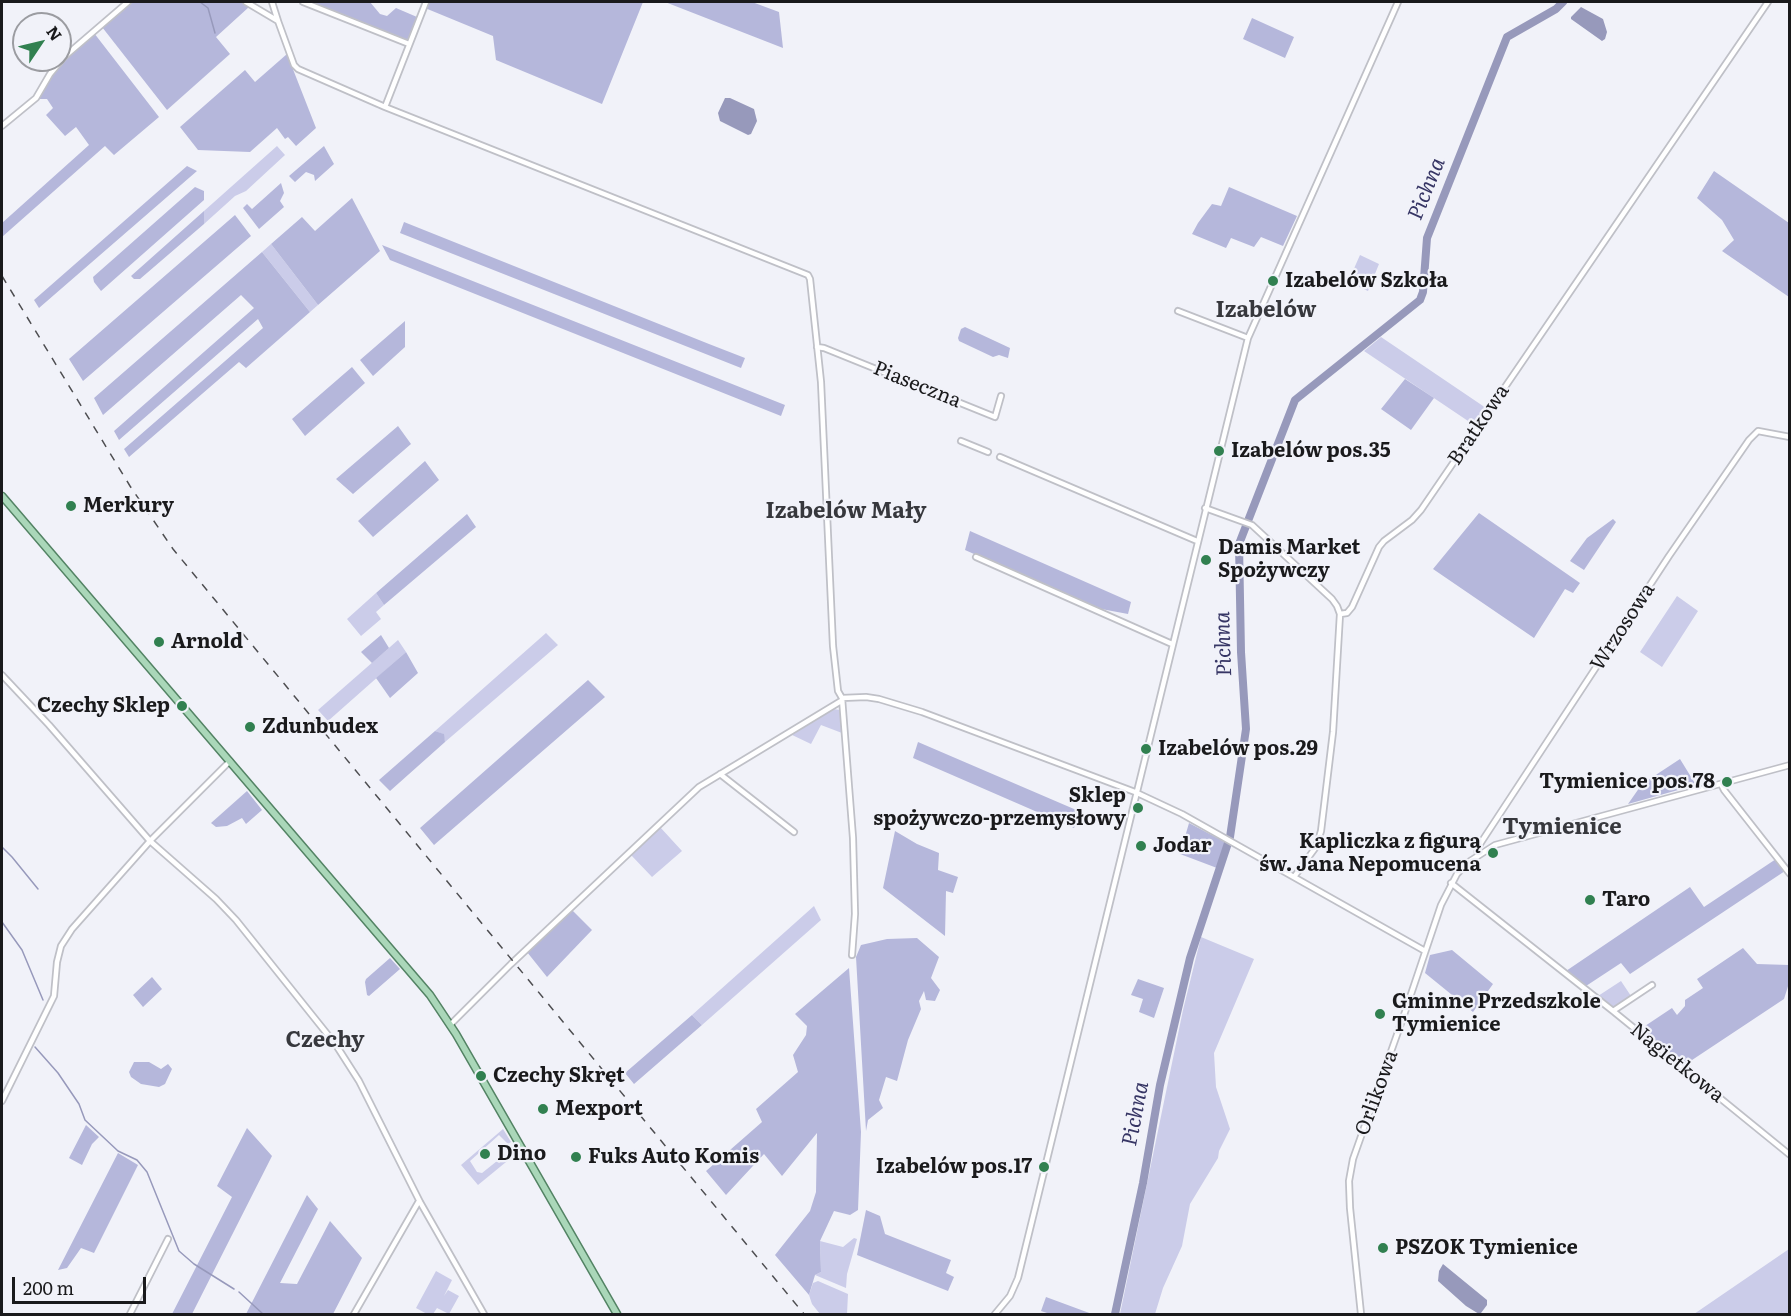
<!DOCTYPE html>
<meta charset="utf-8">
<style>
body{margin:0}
#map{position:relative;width:1791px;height:1316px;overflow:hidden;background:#f1f2f9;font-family:Literata,serif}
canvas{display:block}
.frame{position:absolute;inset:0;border:3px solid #1a1a1c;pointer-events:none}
.north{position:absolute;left:12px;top:12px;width:60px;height:60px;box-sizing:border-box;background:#f1f2f9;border:2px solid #9b9ca1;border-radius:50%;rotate:55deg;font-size:16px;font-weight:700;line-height:24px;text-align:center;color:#1a1a1c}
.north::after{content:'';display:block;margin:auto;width:21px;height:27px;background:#318050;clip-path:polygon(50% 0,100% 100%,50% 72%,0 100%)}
.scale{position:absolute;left:12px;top:1277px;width:134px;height:27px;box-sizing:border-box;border:3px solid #1a1a1c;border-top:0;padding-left:8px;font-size:18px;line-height:21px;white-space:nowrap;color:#1a1a1c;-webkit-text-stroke:4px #f1f2f9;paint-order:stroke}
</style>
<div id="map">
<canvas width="1791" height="1316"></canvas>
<div class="frame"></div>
<div class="north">N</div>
<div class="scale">200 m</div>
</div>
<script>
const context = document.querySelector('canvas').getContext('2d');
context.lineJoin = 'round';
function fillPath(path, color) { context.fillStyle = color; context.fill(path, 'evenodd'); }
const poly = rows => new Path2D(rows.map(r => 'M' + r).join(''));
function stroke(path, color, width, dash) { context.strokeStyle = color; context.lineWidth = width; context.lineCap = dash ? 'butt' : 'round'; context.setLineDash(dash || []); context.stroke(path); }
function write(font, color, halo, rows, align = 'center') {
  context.font = font + ' Literata,serif'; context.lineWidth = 4.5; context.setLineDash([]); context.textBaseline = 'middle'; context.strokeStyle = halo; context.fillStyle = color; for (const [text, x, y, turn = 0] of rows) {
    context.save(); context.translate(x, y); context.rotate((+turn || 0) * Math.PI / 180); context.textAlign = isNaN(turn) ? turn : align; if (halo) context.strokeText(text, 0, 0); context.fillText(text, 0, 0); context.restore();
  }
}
fillPath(poly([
 [277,146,285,155,246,191,235,196,204,224,204,211],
 [271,244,318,305,310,312,262,252],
 [1360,255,1379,264,1368,291,1348,282],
 [1381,337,1486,408,1474,425,1364,351],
 [376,593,384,605,376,612,381,619,361,636,347,619],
 [1677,596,1698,611,1662,667,1640,652],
 [546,633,558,645,445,742,443,734,435,731],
 [398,640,406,652,328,721,318,710],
 [833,709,840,710,842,733,821,725,811,744,790,734],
 [660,827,682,851,652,877,631,855],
 [814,906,821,920,702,1025,692,1015],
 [1201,937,1254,959,1214,1053,1216,1087,1230,1129,1219,1151,1218,1158,1190,1204,1182,1246,1163,1288,1155,1314,1120,1314,1183,1010],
 [1621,981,1631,996,1612,1008,1598,996],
 [503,1129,511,1142,508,1144,499,1135,470,1161,477,1172,482,1173,497,1161,499,1163,507,1157,507,1151,512,1147,514,1146,517,1153,478,1185,461,1165],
 [854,1238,857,1239,847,1274,846,1288,815,1275,821,1272,820,1241,843,1247],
 [1789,1249,1789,1314,1694,1314],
 [436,1271,452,1280,444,1296,448,1290,459,1296,449,1314,437,1308,433,1314,427,1314,416,1308],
 [818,1281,848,1294,847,1314,820,1314,812,1304,809,1295,813,1283]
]), '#cbcce9');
fillPath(poly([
 [132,2,241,2,249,7,216,37,230,54,167,110,102,27],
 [308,2,370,2,380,14,387,16,396,8,417,17,407,41],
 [428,2,643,2,602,104,496,60,493,36,425,8],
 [665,2,752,2,779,12,783,48],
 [1252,18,1294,37,1285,58,1243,39],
 [94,33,159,117,114,155,105,146,2,237,2,223,89,145,76,127,65,136,46,115,53,108,47,99,39,99,51,77,67,58],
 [287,54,316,128,296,146,288,137,285,139,277,128,250,152,198,150,180,127,245,70,255,82],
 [324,146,334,164,315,181,314,175,306,172,295,182,289,176],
 [187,166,197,171,39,308,34,300],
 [1714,171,1789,223,1789,297,1722,251,1734,240,1722,220,1697,198],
 [281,183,284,193,280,201,284,207,259,229,243,208,247,204,252,209],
 [195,187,204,191,204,200,101,291,94,282,93,277],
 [1229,187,1297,216,1283,246,1261,237,1254,247,1231,238,1226,248,1192,234,1198,223,1212,204,1221,206],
 [352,198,380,251,318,305,271,244,302,217,315,231],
 [204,211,204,224,140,279,134,279,131,276],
 [235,215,251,236,83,381,69,359],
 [404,222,709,344,745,358,741,368,400,233],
 [382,245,785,405,781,416,390,260],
 [262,252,310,312,246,368,239,362,129,457,124,449,263,328,258,319,119,440,114,431,254,308,241,295,103,415,94,398],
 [405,321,405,347,373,376,360,360],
 [965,327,1010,348,1008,358,999,355,993,357,959,341,958,338,961,329],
 [352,367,365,383,305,436,292,419],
 [1405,379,1434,398,1411,430,1381,409],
 [398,426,411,444,353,494,336,479],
 [425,461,439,480,373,537,358,521],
 [1479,513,1580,583,1573,593,1565,589,1534,638,1433,569],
 [467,514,476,527,384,605,376,593],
 [1613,519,1616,522,1584,570,1570,561,1587,538],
 [970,531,1131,602,1128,614,1096,608,965,550],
 [381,635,389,648,372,663,361,652],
 [406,652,418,673,390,698,376,678],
 [588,680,605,697,434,845,420,828],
 [435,731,444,734,445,742,390,791,379,780],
 [918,742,1081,812,1074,828,913,758],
 [1680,759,1696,785,1628,804,1642,784],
 [247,791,262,810,246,824,242,818,227,826,216,827,211,823],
 [1189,823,1225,842,1217,868,1180,854],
 [895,831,917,844,939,853,938,870,958,877,953,893,946,891,945,936,883,888],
 [1776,859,1785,871,1630,974,1621,963,1586,986,1566,971,1690,887,1704,907],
 [572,910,592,930,547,977,527,952],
 [917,938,939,957,931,978,940,990,935,1001,926,1000,924,991,919,1001,921,1009,908,1040,897,1081,886,1077,879,1100,883,1108,868,1120,866,1131,856,957,861,945,887,939],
 [1743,948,1757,964,1789,965,1789,983,1784,999,1683,1066,1639,1030,1672,1008,1677,1015,1685,1006,1685,1000,1703,988,1697,979],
 [1452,950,1493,984,1473,1012,1425,973,1430,955],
 [390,958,400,969,369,996,367,995,365,982,366,979],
 [849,968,861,1132,858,1210,850,1215,834,1211,820,1241,821,1272,815,1275,809,1295,775,1255,810,1211,816,1192,817,1133,782,1176,764,1154,726,1195,706,1171,762,1122,756,1109,798,1072,793,1055,806,1035,807,1026,795,1014],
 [152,977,162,989,143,1007,133,995],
 [1138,979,1164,988,1154,1018,1139,1012,1143,999,1131,995],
 [692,1015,702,1025,634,1084,625,1073],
 [134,1062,149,1062,161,1069,168,1064,172,1069,165,1084,159,1087,141,1084,131,1077,129,1072],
 [86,1125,99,1137,92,1144,82,1165,69,1158],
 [247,1128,272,1156,192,1314,172,1314,232,1197,217,1186],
 [118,1153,138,1165,94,1253,81,1248,67,1268,58,1270],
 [307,1195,318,1209,280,1283,297,1284,330,1221,362,1258,333,1314,246,1314],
 [866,1210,880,1216,885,1234,951,1260,946,1273,954,1277,948,1291,857,1255],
 [1046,1297,1092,1314,1050,1314,1041,1311]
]), '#b5b7db');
fillPath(poly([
 [1581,7,1603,19,1607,32,1605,39,1602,41,1571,19,1571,17],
 [725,98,730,98,754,109,757,121,751,134,748,135,720,121,718,113],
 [1443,1264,1487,1300,1487,1305,1481,1313,1479,1314,1466,1306,1438,1281,1439,1271]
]), '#9799bb');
stroke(poly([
 [200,2,208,8,215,33],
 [2,847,12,857,38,889],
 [2,922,22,950,43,1000],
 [35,1047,58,1073,79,1104,85,1120,118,1151,137,1160,147,1172,179,1251,194,1264,234,1289],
 [239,1292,263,1314]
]), '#9799bb', 1.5);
stroke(poly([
 [1115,1314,1143,1183,1160,1085,1190,958,1230,837,1246,729,1241,652,1239,544,1295,400,1420,300,1423,292,1427,238,1507,37,1556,9,1563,2]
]), '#9799bb', 8);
const minor = poly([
 [246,2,278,21,294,65,298,69,385,107,808,275,810,279,821,382,833,646,838,691,842,698,853,838,855,914,852,955],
 [272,2,278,21],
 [303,2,409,44],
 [385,107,426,2],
 [2,126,36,98,50,74,64,57,128,2],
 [1178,311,1248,338],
 [817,347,824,348,995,417,1001,396],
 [961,441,988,452],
 [1000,457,1197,541],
 [1205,508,1252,525,1332,599,1337,606,1340,614],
 [976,557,1172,644],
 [2,675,49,725,150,841,216,899,236,920,336,1045,359,1081,420,1202,484,1314],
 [842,698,866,697,879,699,922,712,1135,792,1182,814,1425,951],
 [720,774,794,832],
 [1721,784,1724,790,1790,874],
 [1478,854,1477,849,1482,841,1669,556,1749,440,1758,431,1790,437],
 [1294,877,1316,847,1321,831,1333,732,1340,614,1347,613,1352,607,1379,547,1384,541,1412,520,1421,510,1768,2],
 [1451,883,1613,1011,1790,1155],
 [1613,1011,1652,985],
 [450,1025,511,964,699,787,841,701],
 [2,1101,54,996,57,962,61,946,72,929,150,841,230,761],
 [130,1314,168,1239],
 [354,1314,419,1201],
 [995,1314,1010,1296,1018,1278,1248,338,1398,2],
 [1361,1314,1350,1208,1349,1181,1353,1159,1405,1012,1441,905,1457,874,1467,863,1495,845,1790,765]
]);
const major = poly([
 [2,496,430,995,456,1034,617,1314]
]);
stroke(minor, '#bfc0c7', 8);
stroke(major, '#538364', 9);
stroke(minor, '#fff', 4.5);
stroke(major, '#aad7b9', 6);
stroke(poly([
 [2,276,130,486,173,549,804,1314]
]), '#4e4e51', 1.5, [8, 8]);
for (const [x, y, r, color] of [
 [1273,281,6,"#318050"],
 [1219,451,6,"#318050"],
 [71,506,6,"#318050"],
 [1206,560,6,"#318050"],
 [159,642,6,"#318050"],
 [182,706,6,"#318050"],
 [250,727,6,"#318050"],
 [1146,749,6,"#318050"],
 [1727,782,6,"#318050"],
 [1138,808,6,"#318050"],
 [1141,846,6,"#318050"],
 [1493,853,6,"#318050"],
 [1590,900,6,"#318050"],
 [1380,1014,6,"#318050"],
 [481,1076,6,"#318050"],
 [543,1109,6,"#318050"],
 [485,1154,6,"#318050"],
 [576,1157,6,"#318050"],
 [1044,1167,6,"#318050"],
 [1383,1248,6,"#318050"]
]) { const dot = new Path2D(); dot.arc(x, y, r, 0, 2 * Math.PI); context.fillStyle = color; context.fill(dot); stroke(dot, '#f1f2f9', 2); }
write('bold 20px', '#1a1a1c', '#f1f2f9', [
 ["Izabelów Szkoła",1285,281],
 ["Izabelów pos.35",1231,451],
 ["Merkury",83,506],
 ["Damis Market",1218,548],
 ["Spożywczy",1218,571],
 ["Arnold",171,642],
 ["Czechy Sklep",170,706,"right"],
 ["Zdunbudex",262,727],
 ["Izabelów pos.29",1158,749],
 ["Tymienice pos.78",1715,782,"right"],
 ["Sklep",1126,796,"right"],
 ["spożywczo-przemysłowy",1126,819,"right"],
 ["Kapliczka z figurą",1481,842,"right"],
 ["św. Jana Nepomucena",1481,865,"right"],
 ["Jodar",1153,846],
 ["Taro",1602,900],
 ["Gminne Przedszkole",1392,1002],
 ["Tymienice",1392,1025],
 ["Czechy Skręt",493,1076],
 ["Mexport",555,1109],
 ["Dino",497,1154],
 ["Fuks Auto Komis",588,1157],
 ["Izabelów pos.17",1032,1167,"right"],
 ["PSZOK Tymienice",1395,1248]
], 'left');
write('20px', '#1a1a1c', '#f1f2f9', [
 ["Piaseczna",917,385,22],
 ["Bratkowa",1479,425,-56],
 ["Wrzosowa",1623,627,-57],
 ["Nagietkowa",1677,1063,39],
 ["Orlikowa",1377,1093,-70]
]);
write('italic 21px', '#373665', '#f1f2f9', [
 ["Pichna",1427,189,-68],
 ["Pichna",1224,644,-92],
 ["Pichna",1136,1114,-79]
]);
write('bold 22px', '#37383d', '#f1f2f9', [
 ["Izabelów",1266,311],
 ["Izabelów Mały",846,512],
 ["Tymienice",1562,828],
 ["Czechy",325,1041]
]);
</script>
